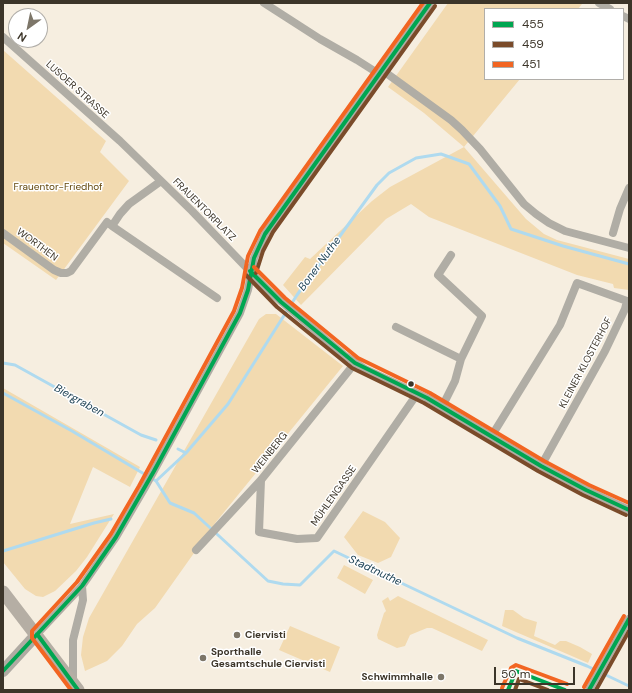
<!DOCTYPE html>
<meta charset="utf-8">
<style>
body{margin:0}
#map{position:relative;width:632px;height:693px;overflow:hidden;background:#f6eee0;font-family:"DM Sans",sans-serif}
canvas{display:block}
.frame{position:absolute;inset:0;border:4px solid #3c3529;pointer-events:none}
.legend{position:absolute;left:484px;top:8px;width:140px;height:72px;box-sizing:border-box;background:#fff;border:1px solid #b1aea9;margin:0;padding:5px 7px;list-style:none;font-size:12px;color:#3c3529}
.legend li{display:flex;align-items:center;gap:8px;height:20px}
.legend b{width:20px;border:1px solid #b1aea9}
.north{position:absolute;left:8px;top:8px;width:40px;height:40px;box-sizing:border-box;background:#fff;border:1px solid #b1aea9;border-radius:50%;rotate:213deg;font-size:11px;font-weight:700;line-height:16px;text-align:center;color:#3c3529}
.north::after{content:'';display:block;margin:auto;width:14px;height:18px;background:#7d7669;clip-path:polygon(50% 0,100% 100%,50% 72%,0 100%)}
.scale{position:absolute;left:494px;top:667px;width:81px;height:18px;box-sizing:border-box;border:2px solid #3c3529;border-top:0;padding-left:5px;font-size:12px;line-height:14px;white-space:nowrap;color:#3c3529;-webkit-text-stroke:3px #fff;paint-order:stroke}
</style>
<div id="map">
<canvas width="632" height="693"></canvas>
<div class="frame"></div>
<ul class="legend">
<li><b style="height:5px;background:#00a651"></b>455</li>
<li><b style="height:5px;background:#7a4b2a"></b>459</li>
<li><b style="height:5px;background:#f26522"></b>451</li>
</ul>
<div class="north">N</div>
<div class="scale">50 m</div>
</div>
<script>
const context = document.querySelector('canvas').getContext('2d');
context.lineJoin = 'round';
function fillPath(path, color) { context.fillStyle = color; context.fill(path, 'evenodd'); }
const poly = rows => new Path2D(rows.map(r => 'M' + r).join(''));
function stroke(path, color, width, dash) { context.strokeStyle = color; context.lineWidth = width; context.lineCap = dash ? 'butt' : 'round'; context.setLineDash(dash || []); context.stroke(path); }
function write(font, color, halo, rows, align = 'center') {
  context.font = font + ' "DM Sans",sans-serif'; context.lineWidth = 3; context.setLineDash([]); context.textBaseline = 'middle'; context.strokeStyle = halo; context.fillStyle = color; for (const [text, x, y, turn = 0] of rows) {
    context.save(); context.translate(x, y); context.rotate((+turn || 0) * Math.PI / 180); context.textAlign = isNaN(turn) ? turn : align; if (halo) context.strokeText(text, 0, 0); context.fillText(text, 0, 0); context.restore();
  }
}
fillPath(poly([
 [448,3,582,4,578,9,485,9,485,79,520,79,464,147,526,219,544,234,557,240,629,259,629,290,614,288,613,284,577,275,429,217,411,204,386,219,301,305,283,285,305,257,310,259,372,201,390,187,464,147,424,113,388,87],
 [3,50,106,141,100,152,129,181,56,280,3,243],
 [266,314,276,314,343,366,216,522,155,608,137,624,122,646,107,661,85,671,81,655,83,637,89,618,259,319],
 [3,388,140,467,130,487,93,467,70,524,114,514,87,557,76,571,55,591,43,597,36,596,25,589,3,562],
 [363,511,385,522,400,538,391,557,378,563,358,555,344,537],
 [344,565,373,580,365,594,337,578],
 [398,596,488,640,482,651,432,628,427,628,410,635,405,646,397,648,378,639,377,635,384,613,386,611,382,601,388,597,390,601],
 [505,610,513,610,524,618,537,622,534,636,555,645,560,641,566,641,580,647,592,654,588,663,502,626],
 [290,626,340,647,330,672,279,650]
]), '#f2dab0');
stroke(poly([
 [3,363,15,365,141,435,156,440],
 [3,393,72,431,156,481,170,503,194,513,268,581,283,584,300,585,334,551,517,638,587,666,629,686],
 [178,449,186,453],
 [156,481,186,453,228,404,297,295,377,185,389,173,416,158,441,154,469,164,500,206,511,229,563,246,629,264],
 [3,551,94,523,111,519]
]), '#afdaef', 3);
stroke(poly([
 [264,3,320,39,357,60,379,74],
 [599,3,610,9],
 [623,16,629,19],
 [3,37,120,141,192,211,269,291,344,355,365,369,427,398,541,466,586,490,629,510],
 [382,70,451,120,462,130,480,149,524,204,536,214,549,223,565,231,629,248],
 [112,226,217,298],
 [3,233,54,270,61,273,67,273,71,271,107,222,112,226,120,214,129,204,161,181],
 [613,233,620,209,629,188],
 [396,327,461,359],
 [442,407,455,381,461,359,482,316,438,275,451,255],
 [491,437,560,325,577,283,627,301,625,309,605,351,541,466],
 [261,480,259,532,297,539,317,538,417,394],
 [196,550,261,480,355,363],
 [37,634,82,586,116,537,144,489,240,313,248,290,254,258,265,234,430,3],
 [73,683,73,640,83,600,82,586],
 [589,690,629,619]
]), '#b0ada5', 8);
stroke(poly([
 [3,671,37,634]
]), '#b0aba3', 12);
stroke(poly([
 [3,592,78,690]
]), '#b5aea4', 13);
stroke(poly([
 [250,271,281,302,355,363,427,398,541,466,586,490,629,510],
 [37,634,78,690],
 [3,671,82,586,116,537,154,471,240,313,248,290,254,258,265,234,430,3],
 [508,690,516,671,565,690],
 [589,690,629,619]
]), '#00a651', 4);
stroke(poly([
 [256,273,263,251,273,232,435,6],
 [246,275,277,307,352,368,424,403,538,471,583,495,626,515],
 [515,690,519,679,548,690],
 [596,690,629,631]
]), '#7a4b2a', 4);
stroke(poly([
 [254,267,285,298,358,358,430,393,544,461,589,485,629,503],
 [584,687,624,616],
 [502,688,511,668,516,665,567,684],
 [71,690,32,638,32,631,77,582,111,534,139,486,234,311,242,288,248,256,260,231,423,3]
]), '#f26522', 4);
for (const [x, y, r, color] of [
 [411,384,3.5,"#3c3529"],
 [237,635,4,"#7d7669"],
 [203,658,4,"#7d7669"],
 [441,677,4,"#7d7669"]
]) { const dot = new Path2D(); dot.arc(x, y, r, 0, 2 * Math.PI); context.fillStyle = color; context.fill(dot); stroke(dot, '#fff', 1.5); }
write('10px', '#3c3529', '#fff', [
 ["LUSOER STRASSE",77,90,42],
 ["FRAUENTORPLATZ",204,210,45],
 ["WORTHEN",37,245,36],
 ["KLEINER KLOSTERHOF",586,363,-62],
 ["WEINBERG",270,453,-51],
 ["MÜHLENGASSE",334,496,-55]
]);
write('10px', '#63480d', '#fff', [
 ["Frauentor-Friedhof",58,187]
]);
write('bold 10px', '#3c3529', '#fff', [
 ["Ciervisti",245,635],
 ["Sporthalle",211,652],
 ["Gesamtschule Ciervisti",211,664],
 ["Schwimmhalle",433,677,"right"]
], 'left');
write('italic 11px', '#204457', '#fff', [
 ["Boner Nuthe",320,264,-54],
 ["Biergraben",79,401,29],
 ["Stadtnuthe",375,571,25]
]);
</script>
